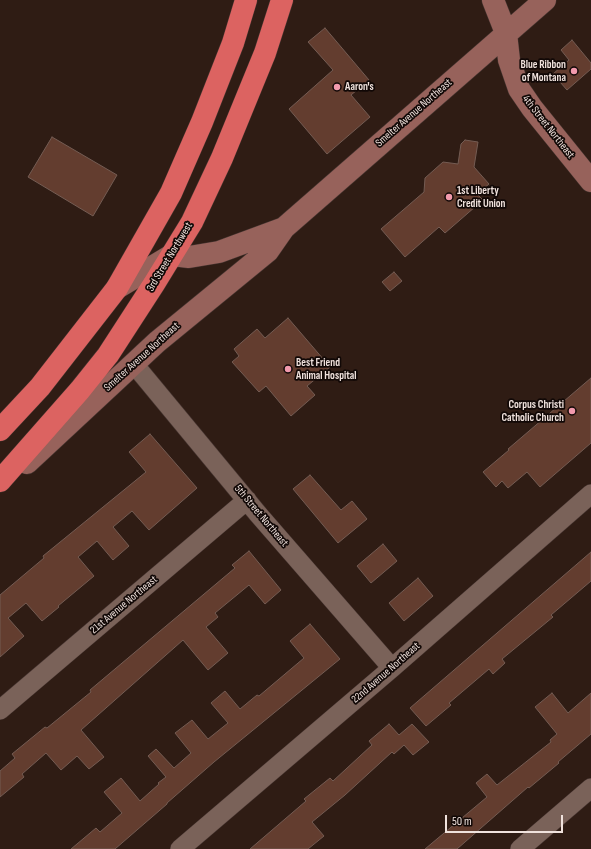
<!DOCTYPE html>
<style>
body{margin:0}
#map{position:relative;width:591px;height:849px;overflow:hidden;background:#2f1c14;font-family:"Sofia Sans Condensed",sans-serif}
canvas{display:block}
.scale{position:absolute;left:445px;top:815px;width:118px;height:18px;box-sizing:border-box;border:2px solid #f0e2dd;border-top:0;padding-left:5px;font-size:12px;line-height:14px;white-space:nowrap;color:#f0e2dd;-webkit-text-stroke:3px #110806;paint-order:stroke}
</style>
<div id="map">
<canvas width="591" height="849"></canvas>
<div class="scale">50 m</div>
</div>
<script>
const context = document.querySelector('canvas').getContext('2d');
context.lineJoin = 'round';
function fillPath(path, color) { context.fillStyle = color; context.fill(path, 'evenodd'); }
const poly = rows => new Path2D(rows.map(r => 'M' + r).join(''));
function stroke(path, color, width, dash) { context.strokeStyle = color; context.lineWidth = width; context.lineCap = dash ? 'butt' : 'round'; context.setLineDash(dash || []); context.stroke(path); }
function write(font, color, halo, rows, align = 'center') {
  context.font = font + ' "Sofia Sans Condensed",sans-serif'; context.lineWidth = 3.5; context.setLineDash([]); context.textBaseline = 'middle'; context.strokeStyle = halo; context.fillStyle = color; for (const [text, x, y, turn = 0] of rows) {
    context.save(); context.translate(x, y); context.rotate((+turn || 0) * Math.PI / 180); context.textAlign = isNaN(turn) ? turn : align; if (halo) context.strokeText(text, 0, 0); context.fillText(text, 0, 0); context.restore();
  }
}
const building = poly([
 [325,28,369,80,351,95,370,117,327,154,289,109,333,70,308,42,325,28],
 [572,40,591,63,591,69,567,90,553,74,569,60,561,50,572,40],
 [52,137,117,175,93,216,28,177,52,137],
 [465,140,478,142,474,167,489,184,477,194,483,200,445,233,439,227,405,257,381,229,424,192,425,178,443,162,458,164,461,144,465,140],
 [394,272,402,281,390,291,382,282,394,272],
 [288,318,330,367,307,386,315,395,291,416,266,386,259,392,232,362,239,356,234,349,257,329,265,338,288,318],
 [591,378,591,443,540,487,527,472,508,488,502,481,496,487,483,472,509,450,508,449,591,378],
 [150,434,197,488,149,530,132,511,113,527,129,546,113,560,97,541,78,557,94,576,58,606,59,607,42,621,26,603,8,618,24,636,0,657,0,595,44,558,43,556,146,472,129,452,150,434],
 [310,475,341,510,352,501,367,519,338,543,293,489,310,475],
 [383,544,397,561,371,583,357,566,383,544],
 [249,551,281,590,265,604,249,585,215,613,218,617,206,627,228,653,208,670,183,640,81,730,104,757,89,769,77,756,61,770,46,753,22,774,24,777,0,797,0,771,15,758,12,754,45,727,47,728,91,692,90,690,235,568,232,565,249,551],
 [591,552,591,581,551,615,553,617,502,659,505,663,493,674,489,669,449,703,451,705,426,726,410,708,591,552],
 [418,578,433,596,404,621,389,603,418,578],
 [310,624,340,659,214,762,167,803,167,804,115,849,71,849,96,828,100,832,122,813,104,792,121,778,140,801,159,784,158,783,166,777,148,756,156,749,174,768,191,753,175,733,192,720,208,739,228,723,211,703,225,691,240,709,257,695,259,696,304,658,290,641,310,624],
 [552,693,568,713,591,693,591,734,558,762,559,763,529,788,528,787,457,849,425,849,487,797,476,783,487,774,497,785,551,742,550,740,557,734,535,707,552,693],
 [389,724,399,735,412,724,429,742,413,755,404,745,394,754,392,752,345,795,312,822,324,836,308,849,250,849,306,801,304,799,330,778,333,781,372,745,369,741,389,724]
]);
fillPath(building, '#633d2f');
stroke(building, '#745c53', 1);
const street = poly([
 [133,363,258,514,392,668],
 [0,710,247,500],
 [180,849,392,668,591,494],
 [520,849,591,788]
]);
const secondary = poly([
 [493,0,506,33,509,60,519,89,532,108,591,181],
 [117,288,172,255,189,257,219,252,284,228],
 [27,463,157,342,268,251,284,228,545,0]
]);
const highway = poly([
 [0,430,40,387,117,288,171,193,202,122,233,43,246,0],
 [0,481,80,390,108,355,154,284,192,222,222,158,265,53,282,0]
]);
stroke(street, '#473632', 20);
stroke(secondary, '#473632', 23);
stroke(highway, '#473632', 23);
stroke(street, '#7a6259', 19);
stroke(secondary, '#97625b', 22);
stroke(highway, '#dc6361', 22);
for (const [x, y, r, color] of [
 [574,71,4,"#f29aad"],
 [337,87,4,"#f29aad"],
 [449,197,4,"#f29aad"],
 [288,369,4,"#f29aad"],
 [572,411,4,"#f29aad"]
]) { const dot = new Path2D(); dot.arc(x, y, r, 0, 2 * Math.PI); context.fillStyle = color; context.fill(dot); stroke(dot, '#110806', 1.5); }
write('bold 11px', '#f0e2dd', '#110806', [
 ["Blue Ribbon",566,65,"right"],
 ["of Montana",566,78,"right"],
 ["Aaron's",345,87],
 ["1st Liberty",457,191],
 ["Credit Union",457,204],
 ["Best Friend",296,363],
 ["Animal Hospital",296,376],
 ["Corpus Christi",564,405,"right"],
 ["Catholic Church",564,418,"right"]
], 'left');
write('11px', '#f0e2dd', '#110806', [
 ["Smelter Avenue Northeast",414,113,-41],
 ["4th Street Northeast",548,127,52],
 ["3rd Street Northwest",170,257,-59],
 ["Smelter Avenue Northeast",142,357,-42],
 ["5th Street Northeast",261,516,50],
 ["21st Avenue Northeast",124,605,-40],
 ["22nd Avenue Northeast",386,673,-41]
]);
</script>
